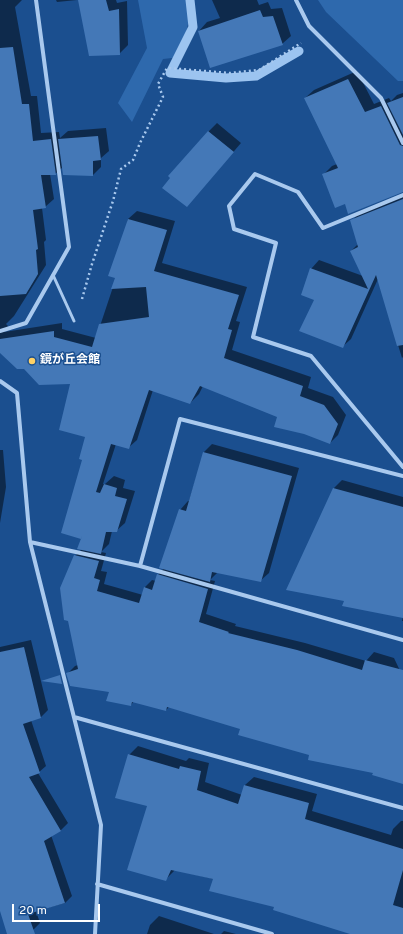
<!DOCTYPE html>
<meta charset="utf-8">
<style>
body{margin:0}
#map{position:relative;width:403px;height:934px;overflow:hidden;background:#1b4f8f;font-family:Overpass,sans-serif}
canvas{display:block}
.scale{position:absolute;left:12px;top:904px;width:88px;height:18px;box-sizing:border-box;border:2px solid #fff;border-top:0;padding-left:5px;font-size:12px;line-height:14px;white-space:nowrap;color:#fff;-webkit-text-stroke:3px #1b4f8f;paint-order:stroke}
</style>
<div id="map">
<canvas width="403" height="934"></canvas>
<div class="scale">20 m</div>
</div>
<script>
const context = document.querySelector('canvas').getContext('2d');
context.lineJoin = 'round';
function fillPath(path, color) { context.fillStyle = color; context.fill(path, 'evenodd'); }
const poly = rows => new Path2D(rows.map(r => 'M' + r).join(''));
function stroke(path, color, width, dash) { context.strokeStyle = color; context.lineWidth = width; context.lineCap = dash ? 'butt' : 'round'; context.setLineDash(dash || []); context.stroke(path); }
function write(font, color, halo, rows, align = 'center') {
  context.font = font + ' Overpass,"Noto Sans JP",sans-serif'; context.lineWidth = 3; context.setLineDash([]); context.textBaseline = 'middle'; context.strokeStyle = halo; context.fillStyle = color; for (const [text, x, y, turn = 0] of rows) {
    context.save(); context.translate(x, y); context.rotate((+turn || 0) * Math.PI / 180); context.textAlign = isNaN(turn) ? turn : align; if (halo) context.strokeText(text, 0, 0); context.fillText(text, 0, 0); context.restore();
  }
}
fillPath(poly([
 [138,0,191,0,192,5,181,57,163,59,132,122,118,103,147,48],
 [318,0,403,0,403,81,398,81,326,12]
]), '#2e69ad');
fillPath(poly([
 [0,0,22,0,15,7,31,96,37,96,41,133,59,132,60,138,68,131,106,128,109,151,101,158,101,167,93,175,64,174,63,167,55,174,50,174,54,199,45,207,42,208,46,240,44,242,46,265,14,316,6,324,8,326,4,332,62,323,62,329,96,338,116,278,128,219,137,211,175,221,162,263,247,287,236,321,240,322,232,350,311,377,308,388,333,397,346,415,338,435,330,443,279,417,203,386,199,394,190,403,153,390,137,440,128,448,116,444,103,484,105,484,114,476,125,480,123,488,135,491,125,523,116,531,112,531,109,544,101,552,106,553,101,571,107,572,104,584,143,595,145,587,152,580,156,581,158,575,164,568,180,510,188,501,189,501,204,452,212,444,299,468,269,573,260,581,218,572,210,580,215,581,206,614,236,624,235,626,305,643,366,661,374,652,394,658,403,677,403,783,374,772,311,754,241,728,169,707,166,710,134,701,131,705,110,691,68,673,75,666,78,665,75,556,82,549,84,534,84,459,87,436,72,383,24,368,0,352],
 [56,0,77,0,57,2],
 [79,0,116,0,117,3,127,1,128,45,119,54],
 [212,0,257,0,259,5,268,2,271,9,282,8,291,36,282,44,199,31,207,22,220,18],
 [357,71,374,104,389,98,391,101,397,95,403,93,403,191,346,203,324,174,332,166,337,164,305,98,314,90],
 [217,123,241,143,187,206,208,132],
 [403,195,403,357,402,358,378,279,351,339,342,347,315,299,311,269,319,260,363,276,351,251,358,244,352,221,360,212],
 [0,450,3,450,6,487,0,523],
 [342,480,403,497,403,621,402,621,403,617,345,601,334,488],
 [31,640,48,710,41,717,31,720,46,766,38,773,68,823,61,830,51,835,72,896,65,903,36,911,40,923,33,930,20,934,8,934,0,908,0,647],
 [138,746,186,761,189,758,209,763,205,782,242,795,245,785,254,777,317,794,312,811,391,835,393,829,401,821,403,821,403,934,353,934,275,906,214,879,175,870,166,879,148,806,129,755],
 [159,916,214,934,147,934,150,925],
 [224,931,236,934,221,934]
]), '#0007');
stroke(poly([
 [190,0,193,27,170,73,226,78,256,76,299,51]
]), '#9cc4f0', 9);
fillPath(poly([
 [78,0,106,0,109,11,119,9,120,55,89,56],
 [260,10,263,17,273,16,283,45,210,68,198,31],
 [13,47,22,104,29,104,33,141,51,139,56,175,41,175,46,208,33,210,38,249,36,250,38,274,26,294,0,296,0,48],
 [348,79,365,112,381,106,400,145,403,146,403,192,348,214,345,204,335,208,322,174,338,168,304,98],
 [403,97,403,135,387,103],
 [208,131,234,152,187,207,162,188,170,178,168,176],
 [98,136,101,160,93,161,93,176,63,175,58,139],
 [403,199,403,345,397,346,376,275,343,348,299,331,314,300,301,295,310,268,368,289,350,251,358,247,350,220],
 [128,219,167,230,154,271,239,295,228,329,232,330,224,358,303,386,300,396,324,405,338,424,330,444,304,434,274,427,277,417,200,386,190,404,149,390,129,449,111,444,96,492,100,493,104,484,117,488,115,496,127,499,117,532,106,532,101,554,77,549,82,536,81,539,61,533,82,460,79,459,85,437,59,430,70,384,39,385,24,369,17,369,0,353,0,339,54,331,54,337,92,347,99,324,149,317,146,287,111,289,115,278,108,276],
 [203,452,292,476,261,582,212,572,210,582,159,568,179,509,186,511],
 [333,488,403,507,403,618,342,606,344,601,286,590],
 [74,555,99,561,94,578,100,580,97,591,139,603,144,587,152,590,157,574,208,589,199,622,229,632,228,633,297,650,362,670,365,660,403,670,403,784,372,775,373,773,308,760,309,755,238,735,240,729,167,707,166,711,132,702,131,706,106,701,109,692,70,686,66,673,78,669,68,621,64,620,60,588],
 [24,647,41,718,23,724,40,773,29,777,61,831,44,841,65,903,28,914,35,934,7,934,0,911,0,652],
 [60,675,62,684,41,681],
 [128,754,179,769,180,766,201,771,197,790,238,804,244,785,309,803,305,819,403,849,403,870,393,905,403,908,403,934,350,934,273,910,274,907,209,891,213,879,171,870,166,881,127,870,147,806,115,798]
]), '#4478b7');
stroke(poly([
 [82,299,92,264,113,201,121,169,133,160,140,143,163,97,158,84,167,68,230,73,259,70,301,43]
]), '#a9c9ee', 2.5, [2, 3]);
stroke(poly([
 [53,275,74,321]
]), '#a9c9ee', 3);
stroke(poly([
 [296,0,309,26,381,98,403,143],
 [403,195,323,228,298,192,255,174,229,206,234,229,276,243,253,337,311,356,403,467],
 [0,331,26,323,69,247,36,0],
 [0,381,17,393,30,542,101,825,95,934],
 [30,542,140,566,403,640],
 [140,566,180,419,403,476],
 [74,717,403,808],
 [97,884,272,934]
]), '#a9c9ee', 4);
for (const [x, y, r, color] of [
 [32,361,4,"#ffd166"]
]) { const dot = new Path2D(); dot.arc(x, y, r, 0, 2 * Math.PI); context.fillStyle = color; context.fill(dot); stroke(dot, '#1b4f8f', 1.5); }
write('bold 12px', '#fff', '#1b4f8f', [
 ["鏡が丘会館",40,361]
], 'left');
</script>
